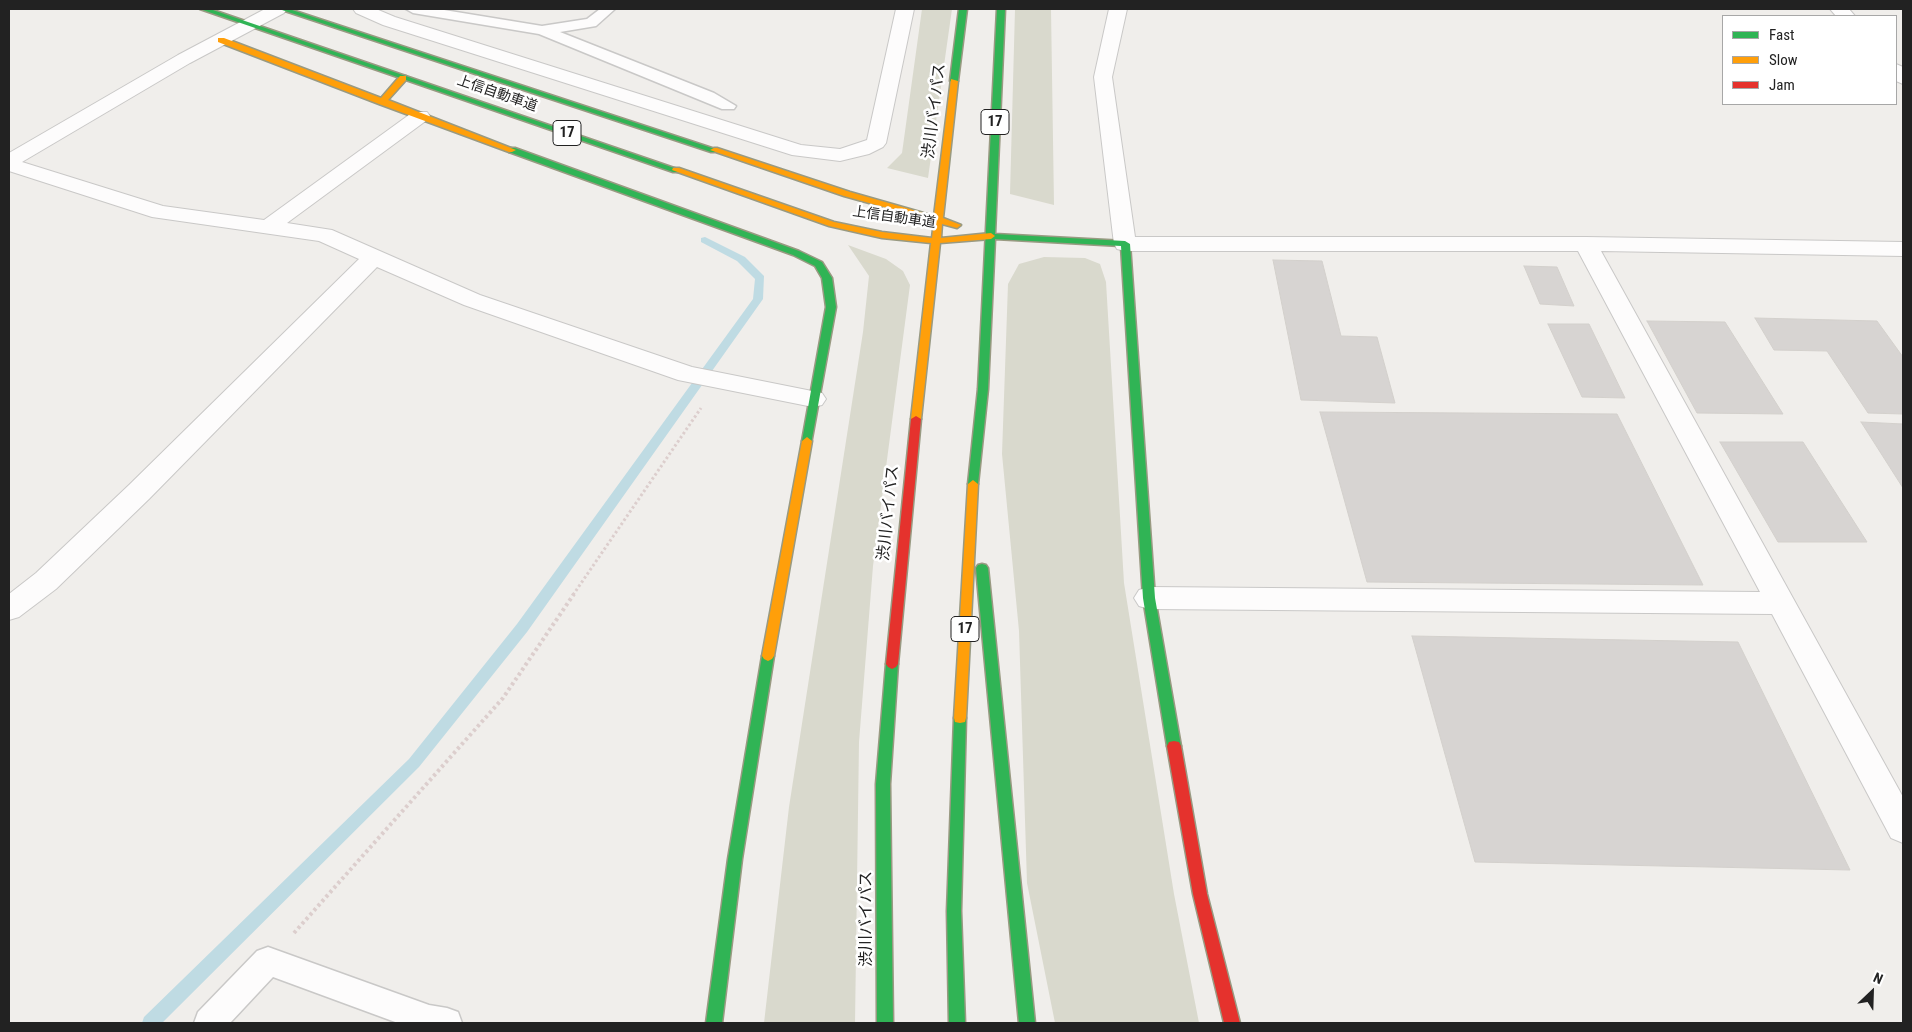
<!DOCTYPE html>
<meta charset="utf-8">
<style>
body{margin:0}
#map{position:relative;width:1912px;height:1032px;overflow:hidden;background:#f0eeeb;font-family:"Roboto Condensed",sans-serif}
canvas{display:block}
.frame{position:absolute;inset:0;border:10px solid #222;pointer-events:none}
.legend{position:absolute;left:1722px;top:15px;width:175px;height:90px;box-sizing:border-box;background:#fff;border:1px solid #a7a7a7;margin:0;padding:6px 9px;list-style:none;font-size:15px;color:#222}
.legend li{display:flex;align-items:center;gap:10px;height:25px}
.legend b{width:25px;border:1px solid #a7a7a7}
.north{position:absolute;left:1847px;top:967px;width:50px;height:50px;-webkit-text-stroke:4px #fff;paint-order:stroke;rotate:24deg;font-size:14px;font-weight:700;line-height:20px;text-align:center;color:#222}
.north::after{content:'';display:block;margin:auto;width:18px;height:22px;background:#222;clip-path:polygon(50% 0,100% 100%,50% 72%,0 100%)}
</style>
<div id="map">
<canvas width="1912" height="1032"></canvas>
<div class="frame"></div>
<ul class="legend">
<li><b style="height:6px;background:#30b455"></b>Fast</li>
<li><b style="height:6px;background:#ff9f0a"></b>Slow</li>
<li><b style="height:6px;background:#e5322d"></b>Jam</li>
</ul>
<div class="north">N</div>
</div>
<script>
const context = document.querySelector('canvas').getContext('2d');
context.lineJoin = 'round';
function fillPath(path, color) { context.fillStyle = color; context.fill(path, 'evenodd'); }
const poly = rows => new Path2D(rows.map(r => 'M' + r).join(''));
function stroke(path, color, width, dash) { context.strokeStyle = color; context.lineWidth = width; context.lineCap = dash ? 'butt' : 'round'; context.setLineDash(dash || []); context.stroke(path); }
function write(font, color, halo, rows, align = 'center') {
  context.font = font + ' "Roboto Condensed","Noto Sans JP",sans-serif'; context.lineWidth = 5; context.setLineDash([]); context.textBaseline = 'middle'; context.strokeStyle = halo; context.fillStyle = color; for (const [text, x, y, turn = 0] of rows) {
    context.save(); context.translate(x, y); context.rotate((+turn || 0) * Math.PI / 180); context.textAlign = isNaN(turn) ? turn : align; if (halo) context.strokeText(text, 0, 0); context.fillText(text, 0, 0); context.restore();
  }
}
fillPath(poly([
 [922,9,952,9,928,178,887,168,902,153],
 [1015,9,1051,9,1054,205,1010,194],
 [848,245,886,259,903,271,910,285,873,566,859,742,855,1023,764,1023,789,807,863,332,869,276],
 [1044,257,1085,258,1100,264,1106,282,1124,583,1174,894,1199,1023,1055,1023,1027,883,1019,631,1002,454,1008,284,1019,264]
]), '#d9d9cd');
fillPath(poly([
 [705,237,745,257,764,276,763,299,527,632,419,767,162,1023,142,1023,144,1017,409,759,517,624,753,299,755,279,737,261,701,242,701,238,705,237]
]), '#bfdbe3');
const building = poly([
 [1273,260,1322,261,1341,336,1377,337,1395,403,1301,400,1273,260],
 [1524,266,1557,267,1574,306,1540,304,1524,266],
 [1755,318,1877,321,1903,357,1903,414,1868,413,1827,351,1774,350,1755,318],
 [1647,321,1725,322,1783,414,1697,413,1647,321],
 [1548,324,1589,324,1625,398,1582,397,1548,324],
 [1320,412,1617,414,1703,585,1367,582,1320,412],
 [1861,422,1903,424,1903,488,1861,422],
 [1720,442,1803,442,1867,542,1778,542,1720,442],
 [1412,636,1738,642,1850,870,1475,862,1412,636]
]);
fillPath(building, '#d7d4d2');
stroke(building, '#d3d0cc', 1);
const lane = poly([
 [406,9,438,9,542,26,587,19,600,9,615,9,596,26,560,32,714,93,736,106,734,109,722,109,539,34,413,13,406,9],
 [268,947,429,1005,447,1008,458,1012,462,1023,398,1023,273,977,230,1023,194,1023,198,1012,257,951,268,947]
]);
const street = poly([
 [265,9,287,9,284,13,190,63,22,162,163,206,264,220,413,112,427,112,430,116,427,120,287,223,332,230,480,295,692,367,822,393,826,399,822,405,813,407,678,380,464,305,377,267,149,499,56,589,19,617,9,620,9,594,36,573,129,485,359,259,319,241,152,217,9,171,9,153,178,55,265,9],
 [353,9,376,9,395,17,801,145,840,149,867,140,896,9,914,9,886,143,883,147,869,154,840,161,792,155,383,25,356,13,353,9],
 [1109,9,1127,9,1112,77,1135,237,1586,237,1903,242,1903,256,1601,251,1903,797,1903,843,1891,838,1772,614,1149,609,1139,606,1134,598,1139,590,1149,587,1760,592,1578,251,1125,251,1117,249,1114,244,1094,77,1109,9],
 [1830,9,1849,9,1855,16,1836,16,1830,9],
 [1896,64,1903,67,1903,84,1896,81,1896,64]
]);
const fast = poly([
 [200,9,210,9,680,170,679,172,673,172,200,9],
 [279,9,289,9,718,150,714,152,711,152,279,9],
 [959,9,967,9,958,81,954,83,950,81,959,9],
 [997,9,1005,9,995,234,1125,241,1130,244,1155,598,1181,746,1179,750,1174,751,1169,750,1167,746,1143,598,1121,246,995,239,988,389,978,484,973,488,968,484,978,389,997,9],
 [509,148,515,148,799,251,822,262,832,278,836,307,811,444,807,445,802,441,826,307,822,278,815,266,793,255,509,152,509,148],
 [982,564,986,565,988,568,1035,1023,1019,1023,976,568,978,565,982,564],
 [768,651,772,653,774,656,742,859,722,1023,706,1023,728,859,762,656,764,653,768,651],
 [892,659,896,661,898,664,890,784,893,1023,877,1023,876,784,886,664,888,661,892,659],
 [960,713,965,714,966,718,961,911,965,1023,949,1023,947,911,954,718,955,714,960,713]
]);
const slow = poly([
 [218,38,224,38,381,98,400,76,406,76,406,80,388,100,516,150,512,152,509,152,379,104,218,42,218,38],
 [951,79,958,81,943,218,961,225,957,228,942,224,941,238,991,233,995,236,991,239,940,243,921,419,916,422,911,419,931,243,882,238,829,226,672,170,673,168,679,168,834,222,882,232,932,238,934,221,844,196,710,150,714,148,717,148,850,192,934,216,951,79],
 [807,437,812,441,774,656,772,659,768,661,764,659,762,656,802,441,807,437],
 [973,480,978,484,966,718,965,722,960,723,955,722,954,718,968,484,973,480]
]);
const jam = poly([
 [916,416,921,419,898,664,896,667,892,669,888,667,886,664,911,419,916,416],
 [1174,741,1179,742,1181,746,1207,894,1240,1023,1224,1023,1193,894,1167,746,1169,742,1174,741]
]);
stroke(lane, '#c9c8c7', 3);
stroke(street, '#c9c8c7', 2);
stroke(fast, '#999a82', 3);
stroke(slow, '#999a82', 3);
stroke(jam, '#999a82', 3);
stroke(poly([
 [573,595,701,408]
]), '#dccecd', 3, [2.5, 2.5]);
stroke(poly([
 [294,933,503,698,574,594]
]), '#dccecd', 4, [3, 3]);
fillPath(lane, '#fdfcfc');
fillPath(street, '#fdfcfc');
fillPath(fast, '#30b455');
fillPath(slow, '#ff9f0a');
fillPath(jam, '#e5322d');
write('14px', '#222', '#fff', [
 ["上信自動車道",497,94,19],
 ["上信自動車道",894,218,8]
]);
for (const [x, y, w] of [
 [995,122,28],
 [567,133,28],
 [965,629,28]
]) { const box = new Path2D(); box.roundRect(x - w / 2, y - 12.5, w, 25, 4); context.fillStyle = '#fff'; context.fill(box); stroke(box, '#222', 1); }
write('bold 15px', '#222', null, [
 ["17",995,122],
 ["17",567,133],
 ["17",965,629]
]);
write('16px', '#222', '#fff', [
 ["渋川バイパス",935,111,-83],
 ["渋川バイパス",889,513,-84],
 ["渋川バイパス",867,919,-90]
]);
</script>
